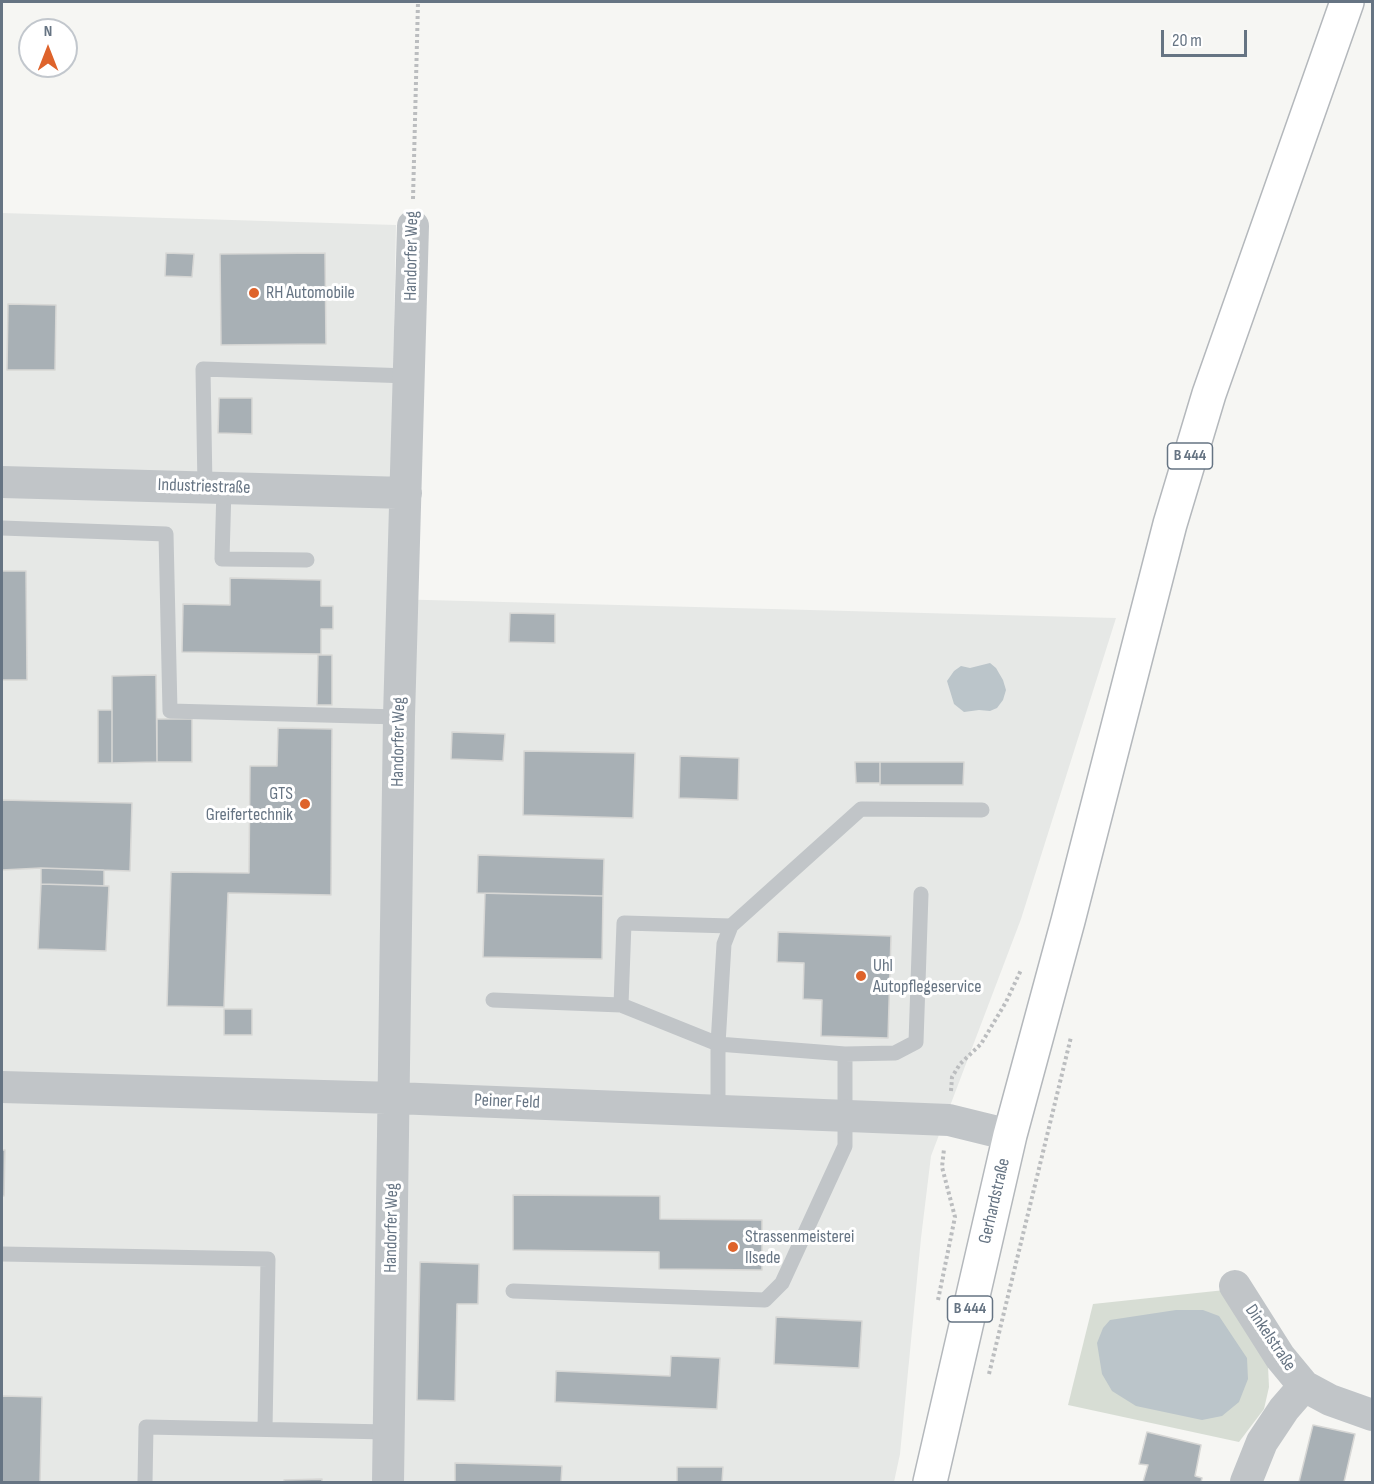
<!DOCTYPE html>
<meta charset="utf-8">
<style>
body{margin:0}
#map{position:relative;width:1374px;height:1484px;overflow:hidden;background:#f6f6f3;font-family:"Sofia Sans Condensed",sans-serif}
canvas{display:block}
.frame{position:absolute;inset:0;border:3px solid #667483;pointer-events:none}
.north{position:absolute;left:18px;top:18px;width:60px;height:60px;box-sizing:border-box;background:#fff;border:2px solid #c2c7cd;border-radius:50%;rotate:0deg;font-size:16px;font-weight:700;line-height:24px;text-align:center;color:#667483}
.north::after{content:'';display:block;margin:auto;width:21px;height:27px;background:#de632b;clip-path:polygon(50% 0,100% 100%,50% 72%,0 100%)}
.scale{position:absolute;left:1161px;top:30px;width:86px;height:27px;box-sizing:border-box;border:3px solid #667483;border-top:0;padding-left:8px;font-size:18px;line-height:21px;white-space:nowrap;color:#667483;-webkit-text-stroke:4px #fff;paint-order:stroke}
</style>
<div id="map">
<canvas width="1374" height="1484"></canvas>
<div class="frame"></div>
<div class="north">N</div>
<div class="scale">20 m</div>
</div>
<script>
const context = document.querySelector('canvas').getContext('2d');
context.lineJoin = 'round';
function fillPath(path, color) { context.fillStyle = color; context.fill(path, 'evenodd'); }
const poly = rows => new Path2D(rows.map(r => 'M' + r).join(''));
function stroke(path, color, width, dash) { context.strokeStyle = color; context.lineWidth = width; context.lineCap = dash ? 'butt' : 'round'; context.setLineDash(dash || []); context.stroke(path); }
function write(font, color, halo, rows, align = 'center') {
  context.font = font + ' "Sofia Sans Condensed",sans-serif'; context.lineWidth = 6; context.setLineDash([]); context.textBaseline = 'middle'; context.strokeStyle = halo; context.fillStyle = color; for (const [text, x, y, turn = 0] of rows) {
    context.save(); context.translate(x, y); context.rotate((+turn || 0) * Math.PI / 180); context.textAlign = isNaN(turn) ? turn : align; if (halo) context.strokeText(text, 0, 0); context.fillText(text, 0, 0); context.restore();
  }
}
fillPath(poly([
 [2,213,396,225,389,599,1116,618,1021,919,931,1156,921,1238,900,1454,894,1482,2,1482]
]), '#e6e8e6');
fillPath(poly([
 [1225,1290,1268,1366,1269,1387,1264,1409,1239,1442,1068,1405,1093,1304]
]), '#d7ddd4');
fillPath(poly([
 [990,663,996,668,1003,680,1006,690,1003,700,997,708,990,711,979,710,964,712,954,704,947,681,954,671,961,666,970,668],
 [1176,1310,1203,1310,1219,1316,1247,1358,1248,1379,1239,1402,1222,1416,1202,1420,1136,1406,1112,1391,1102,1374,1097,1343,1103,1328,1110,1320]
]), '#bbc5ca');
const building = poly([
 [166,253,194,254,192,277,165,276,166,253],
 [325,253,326,344,221,345,220,254,325,253],
 [8,304,56,305,55,370,7,370,8,304],
 [219,398,252,398,252,434,218,433,219,398],
 [2,571,26,571,27,680,2,680,2,571],
 [230,578,321,580,321,606,333,606,333,629,321,629,321,654,182,652,183,604,230,605,230,578],
 [510,613,555,614,555,643,509,642,510,613],
 [318,655,332,655,332,705,317,705,318,655],
 [156,675,157,762,112,763,112,676,156,675],
 [98,710,112,710,112,763,98,763,98,710],
 [157,719,192,719,192,762,157,762,157,719],
 [278,728,332,729,331,895,228,893,224,1007,167,1006,171,872,249,873,250,766,277,766,278,728],
 [452,732,505,734,503,761,451,759,452,732],
 [524,751,635,753,633,818,523,815,524,751],
 [680,756,739,758,738,800,679,798,680,756],
 [855,762,880,762,880,783,856,783,855,762],
 [880,762,964,762,963,785,880,785,880,762],
 [2,800,132,803,130,871,41,868,2,870,2,800],
 [478,855,604,859,603,896,477,893,478,855],
 [41,868,104,870,104,886,41,884,41,868],
 [41,884,109,886,106,951,38,949,41,884],
 [485,893,603,896,602,959,483,957,485,893],
 [778,932,891,936,888,1038,821,1036,822,1000,803,999,804,963,777,962,778,932],
 [224,1009,252,1009,252,1035,224,1035,224,1009],
 [2,1150,5,1150,4,1196,2,1196,2,1150],
 [513,1195,660,1196,660,1219,762,1220,762,1270,659,1269,659,1252,513,1250,513,1195],
 [420,1262,479,1264,478,1304,457,1304,455,1401,417,1400,420,1262],
 [776,1317,862,1321,859,1368,774,1364,776,1317],
 [671,1356,720,1358,717,1409,555,1402,556,1371,670,1376,671,1356],
 [2,1396,42,1397,40,1482,2,1482,2,1396],
 [1313,1425,1355,1434,1344,1482,1299,1482,1313,1425],
 [1147,1432,1201,1445,1195,1476,1202,1478,1201,1482,1143,1482,1148,1465,1139,1464,1147,1432],
 [455,1463,562,1466,561,1482,455,1482,455,1463],
 [677,1467,723,1467,722,1482,677,1482,677,1467],
 [322,1479,322,1482,284,1482,284,1480,322,1479]
]);
fillPath(building, '#a8b0b5');
stroke(building, '#d7d7d5', 1.5);
const primary = poly([
 [930,1482,1010,1135,1068,921,1170,524,1209,394,1347,2]
]);
stroke(primary, '#b4b8bc', 36);
stroke(poly([
 [413,199,418,2],
 [951,1091,952,1077,960,1064,981,1044,1006,1002,1021,970],
 [938,1300,955,1217,942,1167,944,1149],
 [989,1374,1071,1037]
]), '#bbbdbf', 4, [3, 3]);
stroke(poly([
 [205,487,203,369,409,376],
 [224,488,222,559,307,560],
 [2,528,166,534,170,711,399,717],
 [493,1000,621,1005,718,1044,718,1110],
 [621,1005,624,923,731,926],
 [845,1054,718,1044,724,944,731,926,861,809,982,810],
 [2,1254,268,1259,265,1429],
 [513,1291,765,1300,782,1283,845,1146,845,1054,895,1053,916,1042,921,894],
 [145,1482,146,1427,388,1432]
]), '#c1c5c8', 15);
stroke(poly([
 [2,482,406,493],
 [2,1087,395,1098,949,1120,1010,1135],
 [1235,1286,1280,1357,1304,1386,1330,1400,1372,1415],
 [388,1482,399,717,413,226],
 [1246,1482,1262,1442,1284,1409,1304,1386]
]), '#c1c5c8', 32);
stroke(primary, '#fff', 33);
for (const [x, y, r, color] of [
 [254,293,6,"#de632b"],
 [305,804,6,"#de632b"],
 [861,976,6,"#de632b"],
 [733,1247,6,"#de632b"]
]) { const dot = new Path2D(); dot.arc(x, y, r, 0, 2 * Math.PI); context.fillStyle = color; context.fill(dot); stroke(dot, '#fff', 2); }
for (const [x, y, w] of [
 [1190,456,45],
 [970,1309,45]
]) { const box = new Path2D(); box.roundRect(x - w / 2, y - 13, w, 26, 4.5); context.fillStyle = '#fff'; context.fill(box); stroke(box, '#667483', 1.5); }
write('bold 16px', '#667483', null, [
 ["B 444",1190,456],
 ["B 444",970,1309]
]);
write('18px', '#667483', '#fff', [
 ["Handorfer Weg",412,256,-89],
 ["Industriestraße",204,487,2],
 ["Handorfer Weg",399,742,-89],
 ["Peiner Feld",507,1102,2],
 ["Gerhardstraße",995,1201,-77],
 ["Handorfer Weg",392,1228,-89],
 ["Dinkelstraße",1270,1338,56]
]);
write('18px', '#667483', '#fff', [
 ["RH Automobile",266,293],
 ["GTS",293,794,"right"],
 ["Greifertechnik",293,815,"right"],
 ["Uhl",873,966],
 ["Autopflegeservice",873,987],
 ["Strassenmeisterei",745,1237],
 ["Ilsede",745,1258]
], 'left');
</script>
